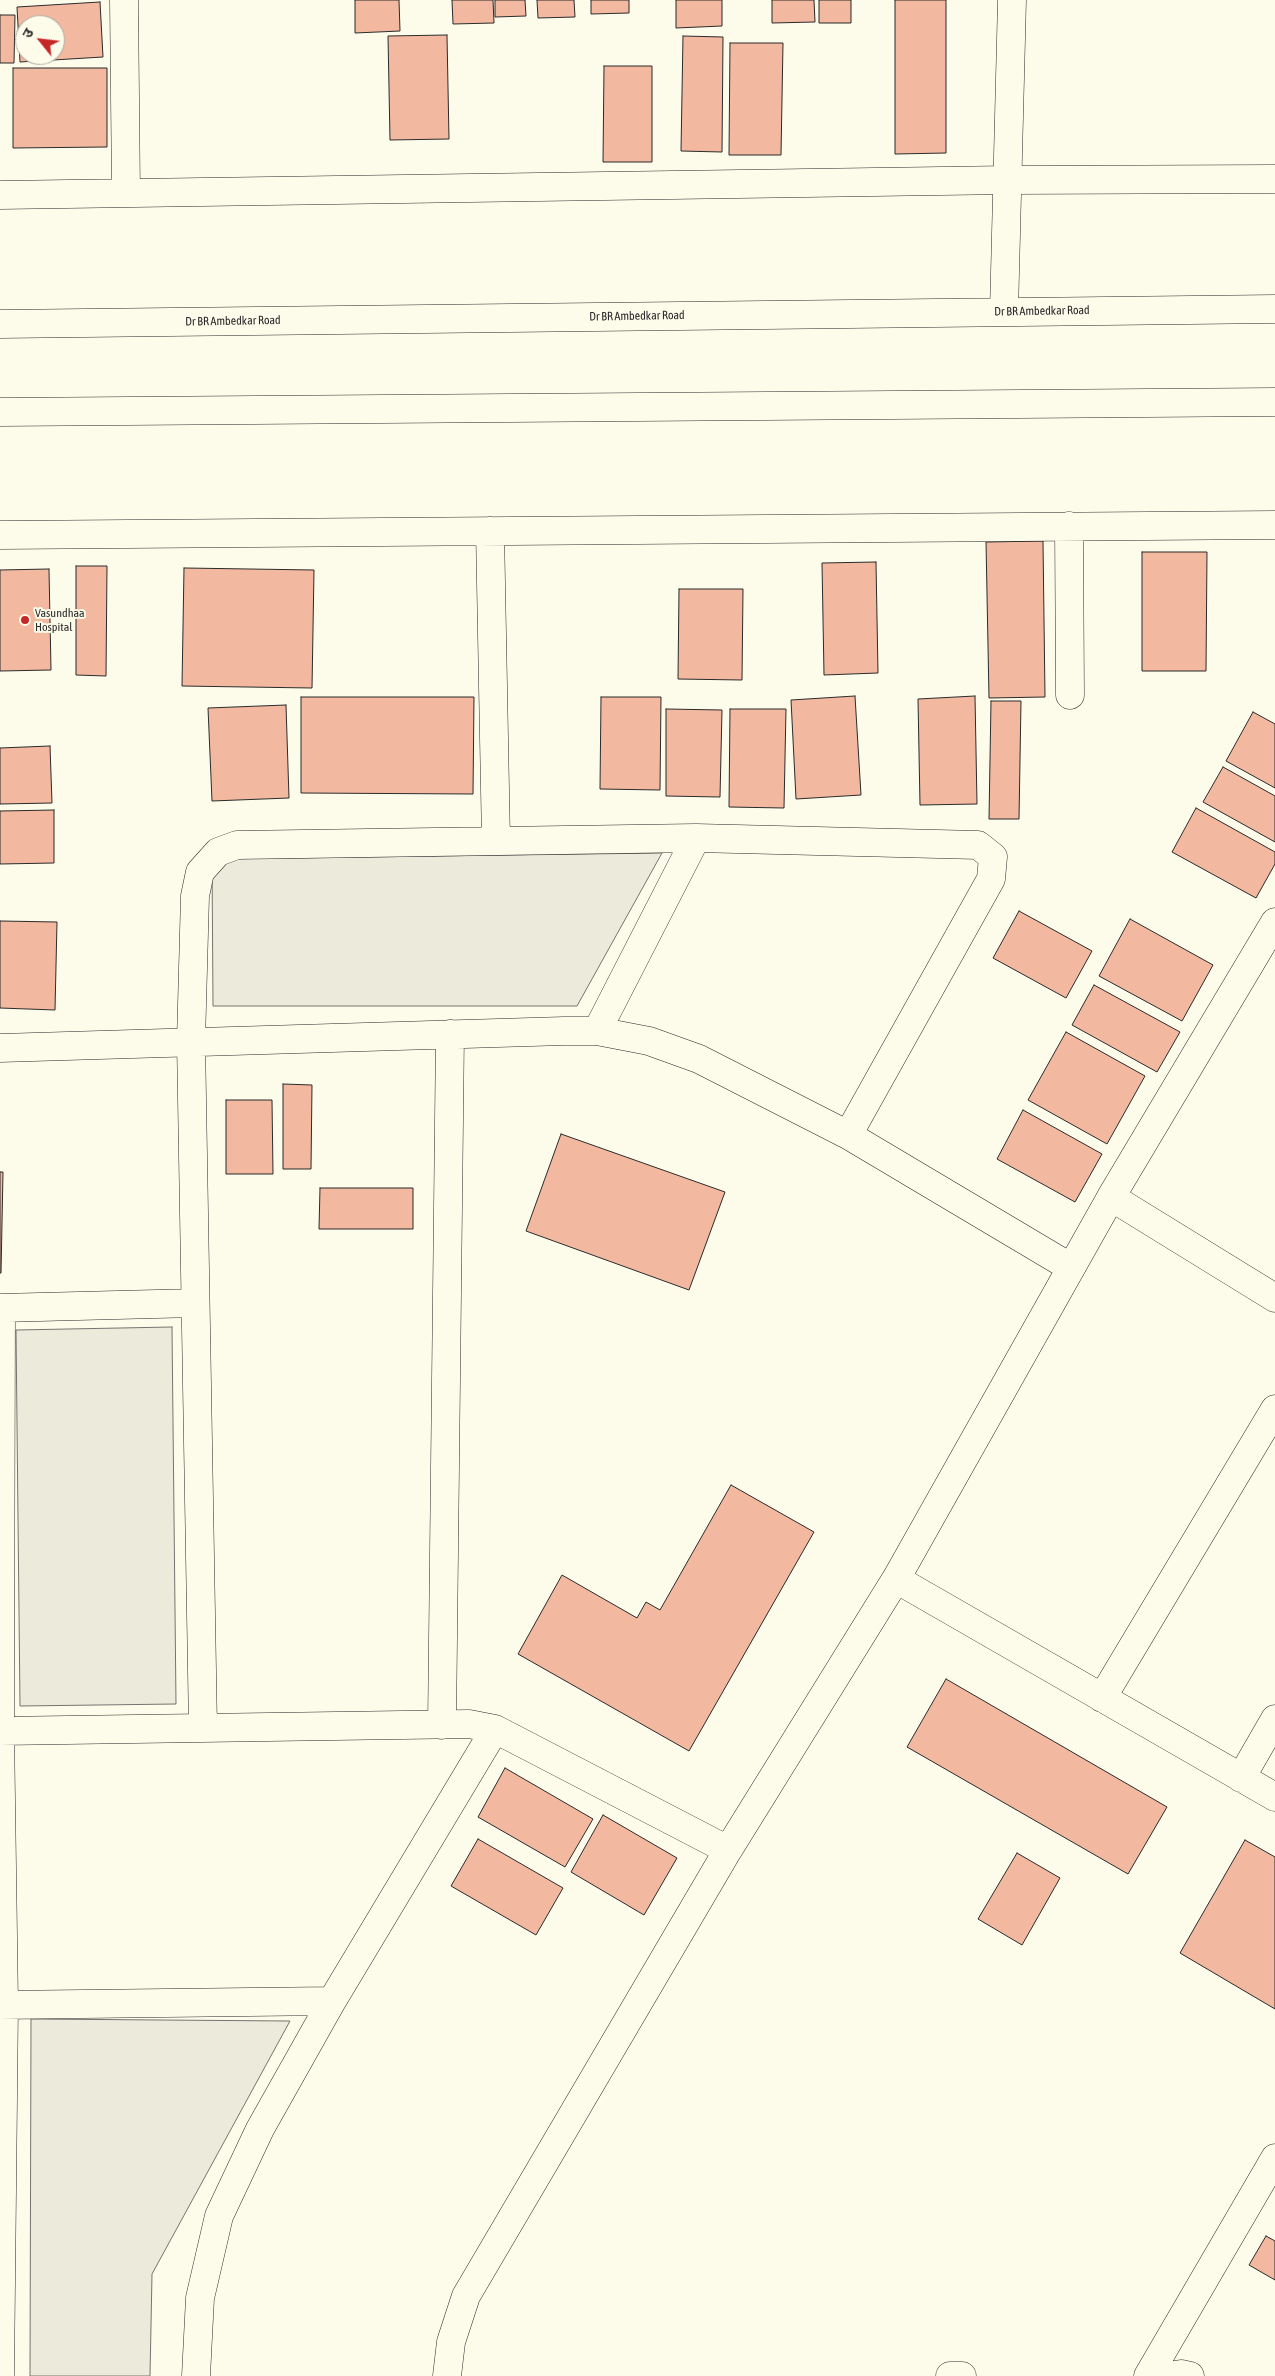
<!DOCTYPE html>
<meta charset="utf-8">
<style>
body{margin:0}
#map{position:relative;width:1275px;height:2376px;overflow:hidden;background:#fdfbea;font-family:"Asap Condensed","Noto Sans Devanagari",sans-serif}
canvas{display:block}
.north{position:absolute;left:15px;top:15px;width:50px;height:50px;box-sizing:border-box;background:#fdfbea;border:1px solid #a9a89e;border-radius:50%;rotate:299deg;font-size:14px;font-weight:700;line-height:20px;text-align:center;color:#2b2b2b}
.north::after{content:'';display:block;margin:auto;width:18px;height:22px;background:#c62828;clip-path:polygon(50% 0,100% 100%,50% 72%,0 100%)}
</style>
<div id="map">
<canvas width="1275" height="2376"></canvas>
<div class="north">उ</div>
</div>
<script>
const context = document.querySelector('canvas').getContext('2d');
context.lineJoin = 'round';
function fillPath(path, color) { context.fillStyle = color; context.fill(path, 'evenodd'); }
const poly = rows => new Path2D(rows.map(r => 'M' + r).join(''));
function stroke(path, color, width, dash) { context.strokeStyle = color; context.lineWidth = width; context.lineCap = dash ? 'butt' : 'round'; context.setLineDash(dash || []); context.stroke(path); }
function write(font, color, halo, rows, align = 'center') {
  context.font = font + ' "Asap Condensed",sans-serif'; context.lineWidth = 4; context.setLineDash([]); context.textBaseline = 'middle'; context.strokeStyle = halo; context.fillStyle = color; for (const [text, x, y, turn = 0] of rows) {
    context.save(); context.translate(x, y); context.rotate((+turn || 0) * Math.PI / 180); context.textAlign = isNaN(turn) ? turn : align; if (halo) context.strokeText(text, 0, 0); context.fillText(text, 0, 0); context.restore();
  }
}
const green = poly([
 [662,853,577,1006,213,1006,212,859,662,853],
 [172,1327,176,1704,20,1706,16,1330,172,1327],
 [31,2019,290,2021,152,2274,150,2376,30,2376,31,2019]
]);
fillPath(green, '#ecebdb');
stroke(green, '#74746e', 1);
const building = poly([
 [355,0,399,0,400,31,355,33,355,0],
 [452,0,493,0,494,23,453,24,452,0],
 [495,0,525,0,526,16,495,17,495,0],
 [537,0,574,0,575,17,538,18,537,0],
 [591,0,629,0,629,13,591,14,591,0],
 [676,0,722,0,722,26,676,28,676,0],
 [772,0,814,0,815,22,772,23,772,0],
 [819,0,851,0,851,23,819,23,819,0],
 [895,0,946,0,946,153,895,154,895,0],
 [100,2,103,57,20,62,17,7,100,2],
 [25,25,55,25,55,55,25,55,25,25],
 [0,15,15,15,14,63,0,63,0,15],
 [447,35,449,139,390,140,388,36,447,35],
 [683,36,723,37,722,152,681,151,683,36],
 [730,43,783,43,781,155,729,155,730,43],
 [604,66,652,66,652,162,603,162,604,66],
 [13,68,107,68,107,147,13,148,13,68],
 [1043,541,1045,697,989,698,986,542,1043,541],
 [1142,552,1207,552,1206,671,1142,671,1142,552],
 [876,562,878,673,824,675,822,563,876,562],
 [76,566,107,566,106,676,76,675,76,566],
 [184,568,314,570,312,688,182,686,184,568],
 [49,569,51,670,0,671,0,570,49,569],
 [679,589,743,589,742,680,678,679,679,589],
 [855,696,861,795,796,799,791,700,855,696],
 [975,696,977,804,920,805,918,699,975,696],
 [301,697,474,697,473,794,301,793,301,697],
 [601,697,661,697,660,790,600,789,601,697],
 [991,701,1021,701,1019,819,989,819,991,701],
 [286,705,289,798,212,801,208,708,286,705],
 [666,709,722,710,720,797,666,796,666,709],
 [730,709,786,709,784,808,729,807,730,709],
 [1253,712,1275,724,1275,788,1226,761,1253,712],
 [50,746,52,803,0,804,0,748,50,746],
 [1223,767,1275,796,1275,842,1203,802,1223,767],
 [1196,808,1275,852,1275,864,1256,898,1172,852,1196,808],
 [54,810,54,863,0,864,0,811,54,810],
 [1019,911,1092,951,1066,998,993,958,1019,911],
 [1130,919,1213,965,1182,1021,1099,976,1130,919],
 [0,921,57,922,55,1010,0,1008,0,921],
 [1094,985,1180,1032,1157,1072,1072,1025,1094,985],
 [1066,1032,1145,1076,1107,1144,1028,1100,1066,1032],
 [283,1084,312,1085,311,1169,283,1169,283,1084],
 [226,1100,272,1100,273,1174,226,1174,226,1100],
 [1023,1110,1102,1154,1075,1202,997,1159,1023,1110],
 [561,1134,725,1192,689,1290,526,1231,561,1134],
 [0,1172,3,1172,1,1273,0,1273,0,1172],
 [320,1188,413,1188,413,1229,319,1229,320,1188],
 [731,1485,814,1532,689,1751,518,1654,562,1575,637,1618,646,1602,660,1610,731,1485],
 [946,1679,1167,1807,1128,1874,907,1747,946,1679],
 [505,1768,593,1819,565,1867,478,1817,505,1768],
 [603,1815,677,1858,644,1915,571,1872,603,1815],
 [478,1839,563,1888,536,1935,451,1886,478,1839],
 [1245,1840,1275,1857,1275,2009,1180,1953,1245,1840],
 [1017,1853,1060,1878,1022,1945,978,1919,1017,1853],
 [1266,2236,1275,2241,1275,2280,1249,2265,1266,2236]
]);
fillPath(building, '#f2b8a0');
stroke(building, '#2b2b2b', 1);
const minor = poly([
 [124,0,126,193],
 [0,195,1008,180,1275,179],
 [1004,312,1012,0],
 [0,324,1275,309],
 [0,412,1275,402],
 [1069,526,1070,695],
 [490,531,496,841],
 [0,535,1275,525],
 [597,1031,696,838],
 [0,1048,564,1031,597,1031,649,1041,699,1059,848,1135,1070,1267],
 [1111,1197,1275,1298],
 [0,1308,195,1303],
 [896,1579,1275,1797],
 [1102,1698,1275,1409],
 [442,1725,450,1034],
 [203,1728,191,1041,195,896,200,872,218,852,237,845,696,838,978,845,993,857,991,879,848,1135],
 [0,1731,469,1724,495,1729,728,1850],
 [1241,1778,1275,1719],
 [0,2005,332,2001],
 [0,2376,4,2005,0,1731,1,1308],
 [196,2376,200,2298,219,2216,260,2129,332,2001,495,1729],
 [447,2376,451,2342,466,2296,728,1850,896,1579,1111,1197,1275,922],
 [950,2376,962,2376],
 [1148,2376,1275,2158],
 [1167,2376,1181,2374,1190,2376]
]);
stroke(minor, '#2b2b2b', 29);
stroke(minor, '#fdfbea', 28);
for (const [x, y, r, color] of [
 [25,620,5,"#c62828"]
]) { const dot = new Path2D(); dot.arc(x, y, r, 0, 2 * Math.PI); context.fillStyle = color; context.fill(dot); stroke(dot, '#fdfbea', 2); }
write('12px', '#2b2b2b', '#fdfbea', [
 ["Dr BR Ambedkar Road",1042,311,-1],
 ["Dr BR Ambedkar Road",637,316,-1],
 ["Dr BR Ambedkar Road",233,321,-1]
]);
write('12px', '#2b2b2b', '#fdfbea', [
 ["Vasundhaa",35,613],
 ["Hospital",35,627]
], 'left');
</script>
